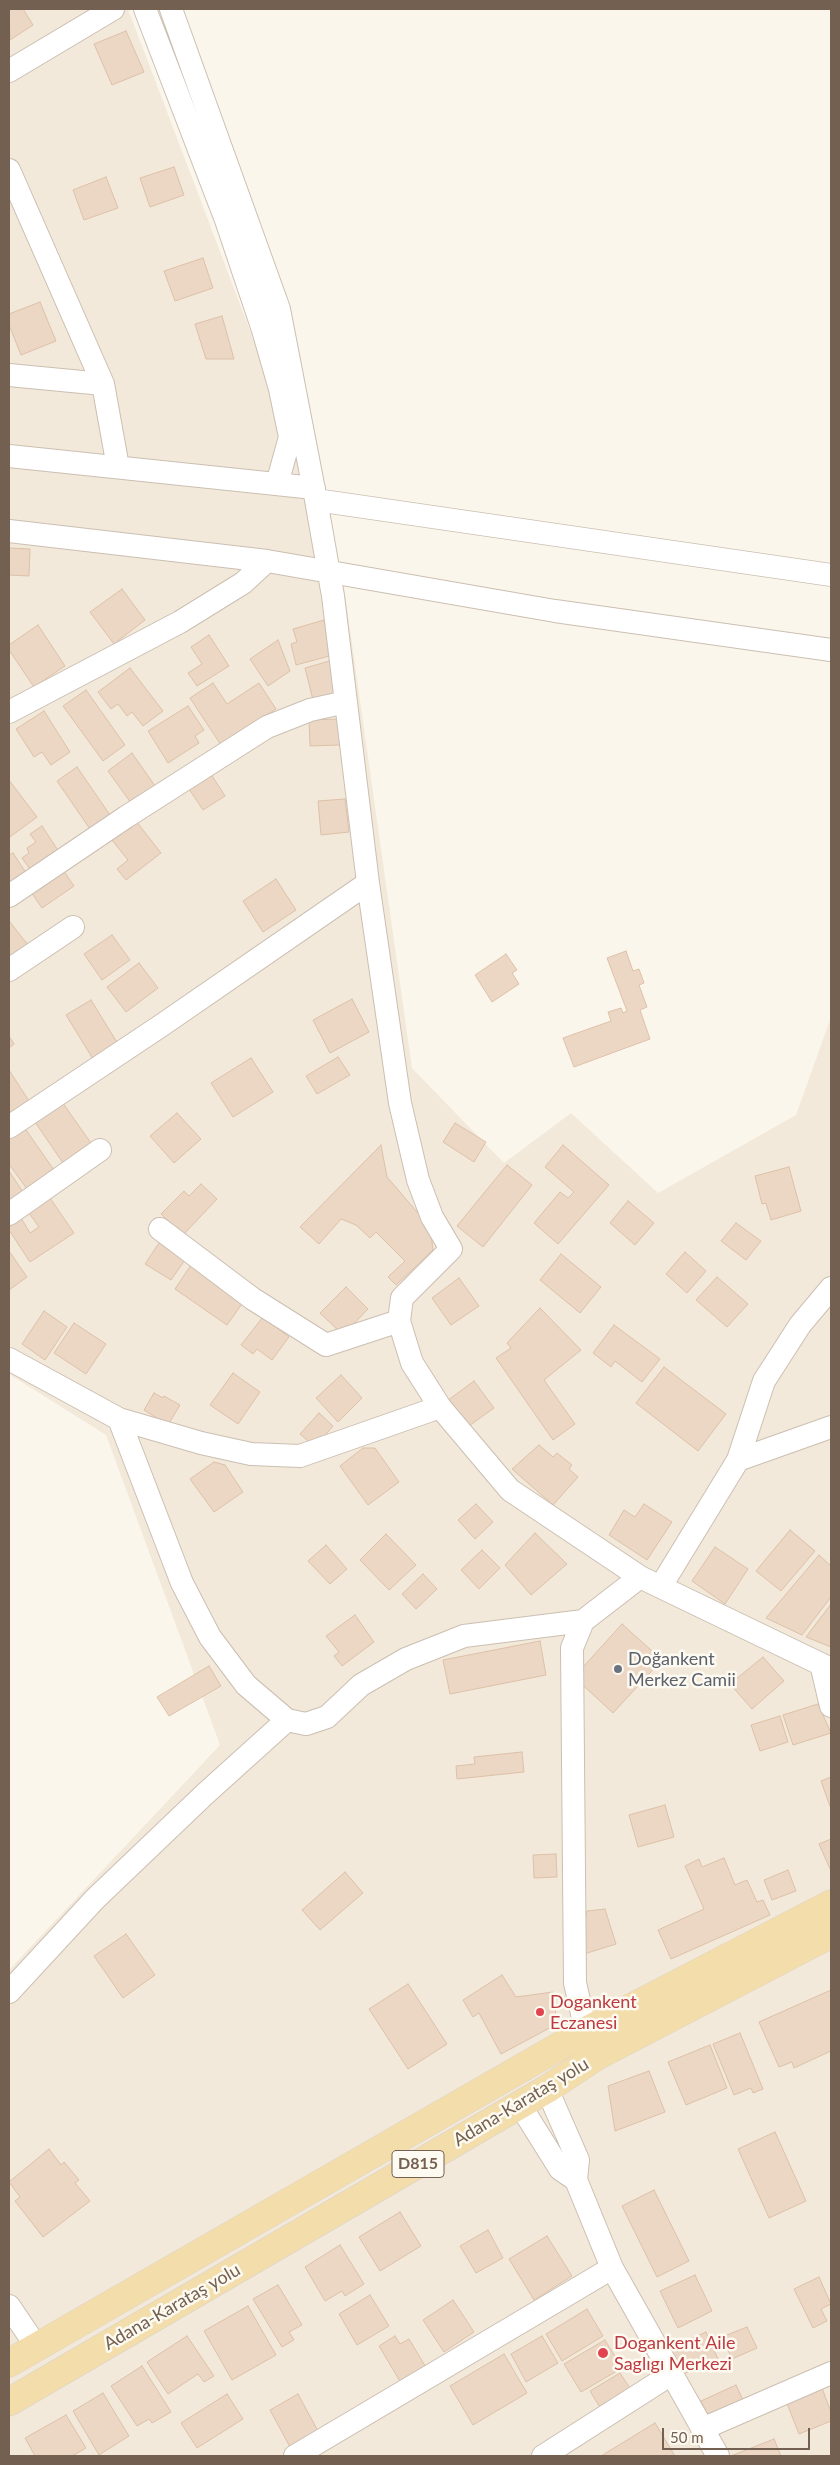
<!DOCTYPE html>
<meta charset="utf-8">
<style>
body{margin:0}
#map{position:relative;width:840px;height:2465px;overflow:hidden;background:#fbf6eb;font-family:Lato,sans-serif}
canvas{display:block}
.frame{position:absolute;inset:0;border:10px solid #746050;pointer-events:none}
.scale{position:absolute;left:662px;top:2428px;width:148px;height:22px;box-sizing:border-box;border:2px solid #746050;border-top:0;padding-left:6px;font-size:15px;line-height:18px;white-space:nowrap;color:#746050;-webkit-text-stroke:4px #fdfaf1;paint-order:stroke}
</style>
<div id="map">
<canvas width="840" height="2465"></canvas>
<div class="frame"></div>
<div class="scale">50 m</div>
</div>
<script>
const context = document.querySelector('canvas').getContext('2d');
context.lineJoin = 'round';
function fillPath(path, color) { context.fillStyle = color; context.fill(path, 'evenodd'); }
const poly = rows => new Path2D(rows.map(r => 'M' + r).join(''));
function stroke(path, color, width, dash) { context.strokeStyle = color; context.lineWidth = width; context.lineCap = dash ? 'butt' : 'round'; context.setLineDash(dash || []); context.stroke(path); }
function write(font, color, halo, rows, align = 'center') {
  context.font = font + ' Lato,sans-serif'; context.lineWidth = 5; context.setLineDash([]); context.textBaseline = 'middle'; context.strokeStyle = halo; context.fillStyle = color; for (const [text, x, y, turn = 0] of rows) {
    context.save(); context.translate(x, y); context.rotate((+turn || 0) * Math.PI / 180); context.textAlign = isNaN(turn) ? turn : align; if (halo) context.strokeText(text, 0, 0); context.fillText(text, 0, 0); context.restore();
  }
}
fillPath(poly([
 [9,9,128,9,342,573,412,1068,504,1163,571,1113,658,1193,796,1115,831,1017,831,2456,9,2456,9,1970,220,1745,106,1435,9,1374]
]), '#f2e9da');
const building = poly([
 [9,9,23,9,33,25,10,40,9,9],
 [126,31,144,72,112,85,94,44,126,31],
 [174,167,184,195,150,207,140,178,174,167],
 [106,177,118,208,84,220,73,190,106,177],
 [203,258,213,288,175,301,164,271,203,258],
 [40,302,56,341,21,355,9,325,9,314,40,302],
 [222,316,234,359,206,359,195,324,222,316],
 [9,548,30,549,29,576,9,575,9,548],
 [122,589,145,620,114,644,90,612,122,589],
 [324,620,333,655,296,665,291,644,297,642,293,629,324,620],
 [38,625,65,666,34,687,9,650,9,645,38,625],
 [209,635,229,666,197,686,188,673,202,664,191,647,209,635],
 [278,640,290,671,268,686,250,659,278,640],
 [333,660,341,693,313,700,305,668,333,660],
 [130,668,163,711,143,726,132,712,127,716,118,704,111,709,98,692,130,668],
 [213,683,227,704,259,683,276,709,221,745,190,698,213,683],
 [86,690,125,745,103,761,63,706,86,690],
 [188,706,204,730,195,736,199,743,168,763,148,731,188,706],
 [44,711,70,752,51,765,42,752,34,757,16,729,44,711],
 [339,719,340,745,310,746,309,720,339,719],
 [132,753,155,786,131,803,108,771,132,753],
 [77,767,110,815,90,829,57,781,77,767],
 [209,771,225,796,203,810,187,786,209,771],
 [9,780,37,817,10,837,9,835,9,780],
 [345,799,349,832,321,835,318,801,345,799],
 [136,821,161,853,126,880,117,869,128,860,112,840,136,821],
 [42,826,61,855,33,873,22,858,29,853,27,848,36,842,30,834,42,826],
 [13,853,30,879,9,886,9,855,13,853],
 [63,870,74,886,42,908,31,892,63,870],
 [276,879,296,910,263,932,243,901,276,879],
 [9,921,29,946,13,959,9,954,9,921],
 [112,935,130,960,102,980,84,954,112,935],
 [626,951,633,971,639,969,644,983,639,985,647,1007,640,1010,650,1039,574,1067,563,1038,611,1021,608,1012,621,1008,623,1013,627,1011,607,958,626,951],
 [506,954,517,970,512,973,519,984,492,1002,475,975,506,954],
 [139,963,158,988,126,1012,107,987,139,963],
 [352,999,369,1032,330,1053,313,1020,352,999],
 [91,1000,118,1044,93,1059,66,1015,91,1000],
 [9,1036,14,1044,9,1048,9,1036],
 [338,1057,350,1075,317,1094,306,1076,338,1057],
 [251,1058,273,1092,233,1117,211,1083,251,1058],
 [9,1070,29,1101,9,1115,9,1070],
 [62,1102,91,1143,63,1163,35,1122,62,1102],
 [177,1113,201,1139,174,1163,150,1136,177,1113],
 [455,1123,486,1142,474,1162,443,1142,455,1123],
 [24,1127,54,1170,27,1189,9,1164,9,1138,24,1127],
 [381,1145,387,1177,430,1227,433,1250,396,1285,388,1277,405,1261,376,1232,370,1238,356,1225,341,1219,319,1244,300,1227,381,1145],
 [563,1145,609,1185,558,1244,534,1223,560,1192,568,1198,574,1192,545,1167,563,1145],
 [507,1165,532,1185,483,1247,457,1226,507,1165],
 [789,1167,801,1211,771,1220,766,1203,762,1204,755,1176,789,1167],
 [9,1171,23,1192,9,1202,9,1171],
 [201,1184,217,1199,183,1235,161,1214,184,1191,189,1196,201,1184],
 [50,1198,74,1233,30,1262,9,1230,9,1227,21,1218,30,1233,39,1227,29,1213,50,1198],
 [628,1201,654,1223,635,1245,610,1223,628,1201],
 [736,1223,761,1241,746,1260,721,1241,736,1223],
 [161,1240,187,1257,171,1280,145,1264,161,1240],
 [9,1251,27,1277,9,1290,9,1251],
 [685,1252,706,1271,687,1293,666,1274,685,1252],
 [561,1254,601,1287,580,1313,540,1280,561,1254],
 [191,1265,244,1301,227,1325,175,1289,191,1265],
 [717,1277,748,1304,727,1327,696,1300,717,1277],
 [459,1278,479,1306,451,1325,432,1298,459,1278],
 [346,1287,368,1309,343,1335,320,1313,346,1287],
 [540,1308,581,1350,544,1380,575,1424,553,1440,496,1358,511,1348,507,1343,540,1308],
 [44,1311,67,1327,45,1360,22,1344,44,1311],
 [263,1317,289,1337,272,1360,257,1349,253,1354,241,1345,263,1317],
 [74,1323,106,1344,86,1374,54,1353,74,1323],
 [614,1325,660,1359,642,1382,615,1361,611,1367,593,1353,614,1325],
 [664,1367,726,1414,698,1451,636,1403,664,1367],
 [233,1373,260,1392,238,1424,210,1405,233,1373],
 [341,1375,362,1398,338,1422,316,1398,341,1375],
 [474,1381,494,1408,466,1428,447,1401,474,1381],
 [154,1393,163,1398,164,1396,180,1405,168,1425,144,1410,154,1393],
 [319,1413,333,1426,315,1447,300,1434,319,1413],
 [539,1445,553,1457,557,1453,572,1465,569,1469,578,1477,553,1505,512,1469,539,1445],
 [363,1448,375,1448,399,1482,368,1505,340,1466,363,1448],
 [214,1462,225,1465,243,1492,214,1512,190,1479,214,1462],
 [476,1504,493,1522,475,1539,458,1520,476,1504],
 [644,1504,672,1522,647,1560,609,1535,624,1510,635,1517,644,1504],
 [790,1530,815,1551,781,1591,756,1571,790,1530],
 [535,1533,567,1564,531,1595,505,1565,535,1533],
 [386,1534,416,1565,389,1590,360,1560,386,1534],
 [326,1545,347,1569,330,1584,308,1561,326,1545],
 [715,1547,748,1569,725,1604,692,1581,715,1547],
 [482,1550,500,1568,479,1589,461,1570,482,1550],
 [819,1555,831,1566,831,1597,802,1635,766,1618,819,1555],
 [423,1574,437,1589,416,1609,402,1594,423,1574],
 [831,1604,831,1647,806,1637,831,1604],
 [355,1615,374,1642,342,1666,334,1656,339,1652,326,1636,355,1615],
 [622,1624,662,1660,613,1713,574,1677,622,1624],
 [540,1641,546,1675,450,1694,443,1660,540,1641],
 [763,1657,784,1681,752,1709,730,1684,763,1657],
 [209,1666,221,1686,169,1716,157,1697,209,1666],
 [818,1704,831,1733,793,1745,783,1715,818,1704],
 [780,1716,788,1742,760,1751,751,1725,780,1716],
 [522,1752,524,1772,457,1779,456,1766,475,1764,474,1757,522,1752],
 [831,1777,831,1809,821,1781,831,1777],
 [665,1805,674,1837,638,1847,629,1815,665,1805],
 [831,1839,831,1871,819,1844,831,1839],
 [556,1854,557,1877,534,1878,533,1855,556,1854],
 [724,1858,735,1885,747,1880,757,1902,763,1900,770,1915,671,1959,658,1930,704,1909,685,1866,699,1859,702,1867,724,1858],
 [788,1870,796,1891,772,1900,764,1880,788,1870],
 [345,1872,363,1893,320,1930,302,1910,345,1872],
 [605,1909,616,1944,584,1954,579,1940,587,1911,605,1909],
 [126,1934,155,1975,123,1998,94,1956,126,1934],
 [502,1975,516,1997,553,1992,557,2024,501,2054,479,2013,473,2017,463,2000,502,1975],
 [408,1984,447,2044,408,2069,369,2009,408,1984],
 [831,1990,831,2051,794,2068,792,2062,779,2067,759,2022,831,1990],
 [740,2033,763,2089,753,2093,751,2088,734,2095,713,2044,740,2033],
 [710,2045,727,2088,686,2105,668,2062,710,2045],
 [649,2071,665,2112,615,2131,608,2086,649,2071],
 [775,2132,806,2201,769,2218,738,2149,775,2132],
 [49,2149,61,2165,64,2162,79,2180,75,2183,90,2201,43,2237,15,2201,20,2197,9,2182,49,2149],
 [654,2190,689,2261,657,2277,622,2206,654,2190],
 [400,2212,421,2246,380,2271,359,2237,400,2212],
 [488,2230,503,2258,476,2273,460,2246,488,2230],
 [547,2236,572,2276,534,2300,509,2259,547,2236],
 [340,2245,364,2284,345,2296,342,2291,325,2301,305,2267,340,2245],
 [695,2275,712,2311,678,2328,660,2291,695,2275],
 [819,2277,831,2304,821,2309,827,2321,813,2328,794,2289,819,2277],
 [278,2285,302,2325,289,2332,294,2340,282,2347,253,2299,278,2285],
 [370,2295,389,2326,357,2345,339,2314,370,2295],
 [453,2300,474,2332,444,2352,423,2320,453,2300],
 [248,2306,276,2355,232,2380,204,2331,248,2306],
 [587,2309,603,2336,562,2361,546,2334,587,2309],
 [747,2327,757,2348,732,2359,722,2337,747,2327],
 [706,2332,718,2359,681,2375,669,2349,706,2332],
 [187,2336,214,2376,204,2382,198,2374,168,2394,147,2362,187,2336],
 [395,2336,400,2344,409,2339,427,2369,401,2383,379,2346,395,2336],
 [542,2336,558,2363,526,2382,511,2354,542,2336],
 [605,2340,622,2368,581,2392,564,2364,605,2340],
 [504,2354,527,2393,473,2425,450,2386,504,2354],
 [142,2366,171,2412,152,2423,149,2419,137,2426,111,2386,142,2366],
 [620,2373,635,2396,604,2414,590,2391,620,2373],
 [736,2385,744,2402,709,2418,701,2401,736,2385],
 [822,2388,831,2412,831,2421,799,2434,786,2401,822,2388],
 [103,2393,129,2436,99,2455,73,2411,103,2393],
 [227,2394,243,2419,197,2448,181,2423,227,2394],
 [298,2394,318,2431,290,2447,270,2410,298,2394],
 [66,2415,86,2448,72,2456,35,2456,25,2438,66,2415],
 [655,2423,675,2456,601,2456,655,2423],
 [774,2439,781,2456,731,2456,774,2439]
]);
fillPath(building, '#ebd7c4');
stroke(building, '#dec1a8', 1);
const minor = poly([
 [145,9,226,220,263,330,280,389,290,437,277,484],
 [171,9,279,309,316,500,333,596,368,883,400,1103,418,1180,432,1217,451,1249,402,1298,399,1321,412,1363,440,1407,510,1490,640,1577,831,1669],
 [9,71,113,9],
 [9,170,103,384,118,467],
 [9,375,103,384],
 [9,456,314,488],
 [316,500,831,575],
 [9,531,267,561],
 [9,712,180,622,243,583,267,561,555,611,831,650],
 [9,896,126,817,267,727,310,710,346,702],
 [9,970,73,927],
 [9,1127,162,1025,368,883],
 [9,1214,100,1150],
 [160,1229,253,1299,326,1345,399,1321],
 [9,1359,119,1419,201,1443,251,1454,300,1456,440,1407],
 [119,1419,182,1583,210,1637,246,1685,287,1720,306,1724,327,1717,361,1685,406,1659,464,1636,583,1621],
 [738,1460,831,1427],
 [661,1586,738,1460,764,1381,800,1325,831,1288],
 [821,1664,831,1706],
 [9,1992,95,1899,205,1794,287,1720],
 [592,2046,586,2031,575,1983,572,1648,583,1621,640,1577],
 [547,2089,578,2160,576,2180,612,2268,718,2456],
 [520,2105,560,2169,576,2180],
 [9,2306,36,2346],
 [702,2429,831,2373],
 [295,2456,612,2268],
 [543,2456,670,2375]
]);
const major = poly([
 [9,2363,586,2031,831,1904],
 [9,2402,547,2089,597,2056,831,1934]
]);
stroke(minor, '#ccbfb2', 24);
stroke(major, '#d8d2ce', 29);
stroke(minor, '#fff', 22);
stroke(major, '#f2ddab', 28);
for (const [x, y, r, color] of [
 [618,1669,5,"#6b7280"],
 [540,2012,5,"#e0444e"],
 [603,2353,6,"#e0444e"]
]) { const dot = new Path2D(); dot.arc(x, y, r, 0, 2 * Math.PI); context.fillStyle = color; context.fill(dot); stroke(dot, '#fdfaf1', 2); }
for (const [x, y, w] of [
 [418,2164,52]
]) { const box = new Path2D(); box.roundRect(x - w / 2, y - 13.5, w, 27, 4); context.fillStyle = '#fdfaf1'; context.fill(box); stroke(box, '#746050', 1); }
write('bold 16px', '#746050', null, [
 ["D815",418,2164]
]);
write('18px', '#5b616d', '#fdfaf1', [
 ["Doğankent",628,1659],
 ["Merkez Camii",628,1680]
], 'left');
write('18px', '#be3a42', '#fdfaf1', [
 ["Dogankent",550,2002],
 ["Eczanesi",550,2023],
 ["Dogankent Aile",614,2343],
 ["Saglıgı Merkezi",614,2364]
], 'left');
write('18px', '#746050', '#fdfaf1', [
 ["Adana-Karataş yolu",521,2102,-31],
 ["Adana-Karataş yolu",172,2307,-30]
]);
</script>
